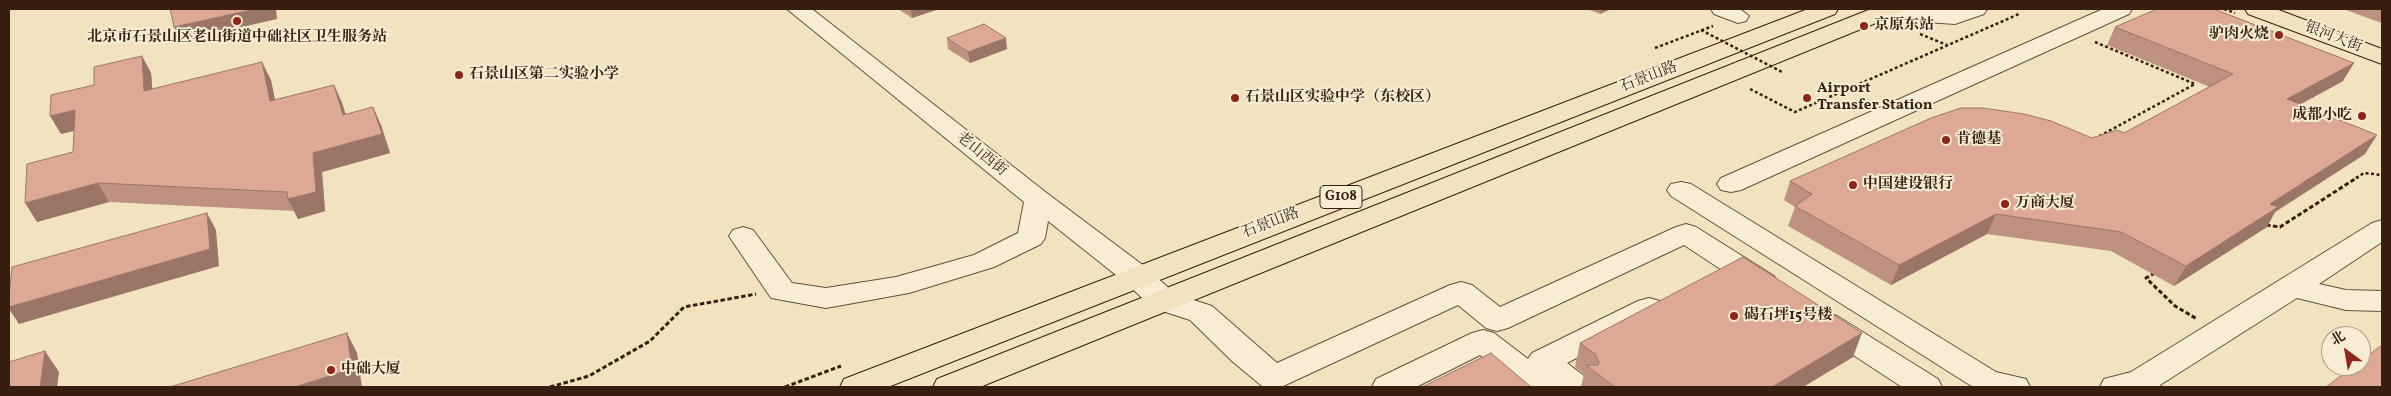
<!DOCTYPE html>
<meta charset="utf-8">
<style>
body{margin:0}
#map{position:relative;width:2391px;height:396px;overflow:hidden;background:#f2e3bf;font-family:Vollkorn,"Noto Serif SC",serif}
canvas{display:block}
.frame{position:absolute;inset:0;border:10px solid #381e11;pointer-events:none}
.north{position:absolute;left:2321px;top:326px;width:50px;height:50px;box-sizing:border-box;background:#f7edd5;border:1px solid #ab9a87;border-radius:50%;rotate:328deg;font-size:14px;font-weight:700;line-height:20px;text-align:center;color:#381e11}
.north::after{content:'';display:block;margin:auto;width:18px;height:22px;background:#8f2418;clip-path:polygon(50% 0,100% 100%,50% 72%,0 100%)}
</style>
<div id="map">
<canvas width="2391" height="396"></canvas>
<div class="frame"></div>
<div class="north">北</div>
</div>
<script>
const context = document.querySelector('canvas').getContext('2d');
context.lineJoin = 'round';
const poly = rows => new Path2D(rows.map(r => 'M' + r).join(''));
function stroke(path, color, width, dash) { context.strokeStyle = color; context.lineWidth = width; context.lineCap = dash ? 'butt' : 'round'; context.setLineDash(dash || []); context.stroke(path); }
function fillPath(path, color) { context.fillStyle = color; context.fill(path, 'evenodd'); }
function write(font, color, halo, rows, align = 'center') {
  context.font = font + ' Vollkorn,"Noto Serif SC",serif'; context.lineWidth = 4; context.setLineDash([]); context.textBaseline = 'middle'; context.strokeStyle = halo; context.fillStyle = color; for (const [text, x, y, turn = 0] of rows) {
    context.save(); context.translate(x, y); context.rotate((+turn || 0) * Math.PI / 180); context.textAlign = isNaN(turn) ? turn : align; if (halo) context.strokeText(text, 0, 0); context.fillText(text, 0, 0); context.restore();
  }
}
const minor = poly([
 [787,9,812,9,1048,194,1148,269,1175,294,1212,306,1277,363,1450,285,1461,282,1472,285,1500,307,1676,227,1686,224,1696,227,1774,276,1778,283,1774,290,1763,293,1752,290,1684,245,1508,328,1497,331,1486,328,1458,305,1281,387,1262,386,1233,362,1190,320,1153,308,1126,283,1048,221,1045,238,1041,244,994,267,909,293,826,308,771,298,729,236,733,230,743,227,753,230,792,283,826,288,896,277,974,255,1018,233,1024,202,787,9],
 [1711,9,1740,9,1749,16,1746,21,1738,23,1714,14,1711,9],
 [1874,9,1953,10,1987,9,1984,14,1955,24,1883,19,1875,17,1872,12,1874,9],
 [2103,9,2132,9,2129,14,1741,190,1731,192,1721,190,1717,184,1721,178,2103,9],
 [1681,182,1691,184,1996,372,2026,379,2030,387,1973,387,1671,196,1667,190,1671,184,1681,182],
 [2382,220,2382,242,2319,284,2346,290,2382,291,2382,311,2346,310,2297,298,2160,385,2161,387,2100,387,2104,379,2131,372,2372,223,2382,220],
 [1649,298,1660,301,1664,308,1660,315,1567,363,1588,379,1592,387,1520,387,1480,355,1416,387,1372,387,1376,379,1472,333,1483,330,1494,333,1528,359,1532,353,1638,301,1649,298],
 [1826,313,1837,316,1938,379,1942,387,1902,387,1815,330,1810,323,1815,316,1826,313]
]);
const major = poly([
 [2245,9,2276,9,2382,49,2382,64,2248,14,2245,9]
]);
const highway = poly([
 [1808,9,1838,9,1835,14,888,387,840,387,844,379,1808,9],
 [1871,9,1901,9,1898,14,980,387,933,387,937,379,1871,9]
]);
stroke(minor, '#664f3c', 2);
stroke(major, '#381e11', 2);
stroke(highway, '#381e11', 2);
stroke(poly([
 [2224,9,2235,13],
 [1920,34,1947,45],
 [2095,42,2195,84,2096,138],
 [1655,48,1713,26],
 [1750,89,1795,112,2019,14],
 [1817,102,1848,110],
 [2356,178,2364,173,2382,175]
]), '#381e11', 2.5, [3, 2.5]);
stroke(poly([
 [2266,225,2280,227,2358,177],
 [2155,273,2146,278,2175,306,2197,319],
 [550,387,589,376,650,341,684,307,756,294],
 [785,387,841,366]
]), '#381e11', 3, [4.5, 2.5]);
fillPath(minor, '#f7edd5');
fillPath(major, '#f2e3bf');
fillPath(highway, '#f2e3bf');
stroke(poly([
 [1701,30,1784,73]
]), '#381e11', 2.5, [3, 2.5]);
fillPath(poly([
 [898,9,939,9,912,18],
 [1587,9,1611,9,1600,14],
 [2343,9,2382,9,2382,23],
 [2115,27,2343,81,2301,104,2365,154,2275,212,2267,227,2174,286,2111,251,1987,234,1891,285,1788,226,1795,207,1784,200,1790,181,2124,133,2210,87,2107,45],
 [947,38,1007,49,970,63,948,49],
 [142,56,151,73,152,89,271,80,275,100,334,85,342,103,346,114,381,125,390,153,322,172,325,211,298,219,294,211,109,202,37,222,73,152,74,131,61,134],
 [1580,343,1853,357,1803,387,1581,387,1584,374,1575,367]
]), '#be9180');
fillPath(poly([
 [255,9,276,9,277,19,181,41,174,27],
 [911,9,939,9,912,18],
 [1601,9,1611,9,1600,14],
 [1006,38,1007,49,970,63,968,52],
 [142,56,151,73,154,109,144,91],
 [262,62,271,80,279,120,270,101],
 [2354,63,2343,81,2277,117,2287,99],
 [334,85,342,103,351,133,343,115],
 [373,107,381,125,390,153,322,172,325,211,298,219,288,199,313,153],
 [75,110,85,128,61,134,50,116],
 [2377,135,2365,154,2275,212,2267,227,2174,286,2186,266,2270,204],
 [98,183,109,202,37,222,25,203],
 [207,213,216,230,219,266,19,324,9,309,9,307],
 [1996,214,1987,234,1891,285,1899,265],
 [347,333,357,353,362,387,295,387],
 [1862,333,1853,357,1803,387,1772,387],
 [45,351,59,372,57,387,40,387]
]), '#9b7668');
const building = poly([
 [170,9,255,9,174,27,170,9],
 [2157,9,2214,9,2354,63,2287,99,2377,135,2270,204,2278,207,2186,266,2121,232,1996,214,1899,265,1795,206,1812,194,1790,181,1931,118,1961,108,1983,108,2024,114,2051,121,2092,138,2117,130,2124,133,2233,74,2115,27,2157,9],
 [984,24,1006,38,968,52,947,38,984,24],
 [142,56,144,91,262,62,270,101,334,85,343,115,373,107,382,134,313,153,316,192,288,199,287,192,98,183,25,203,27,164,73,152,75,110,50,116,51,95,94,85,94,67,142,56],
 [207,213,210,249,9,307,9,296,12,267,207,213],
 [1743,257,1862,333,1772,387,1615,387,1586,365,1598,365,1599,362,1595,354,1580,343,1743,257],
 [347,333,352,369,295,387,170,387,347,333],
 [2382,345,2382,387,2326,387,2354,366,2361,366,2361,361,2382,345],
 [45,351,40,387,9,387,9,362,45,351],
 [1491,353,1531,387,1422,387,1491,353]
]);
fillPath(building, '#dda995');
stroke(building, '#9b7668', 1);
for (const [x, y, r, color] of [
 [237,21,5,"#8f2418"],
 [1864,26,5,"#8f2418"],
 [2279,35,5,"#8f2418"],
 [459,75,5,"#8f2418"],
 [1235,98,5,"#8f2418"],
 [1807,98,5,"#8f2418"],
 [2362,116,5,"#8f2418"],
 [1946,140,5,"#8f2418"],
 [1853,185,5,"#8f2418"],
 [2005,204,5,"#8f2418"],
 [1734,316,5,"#8f2418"],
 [331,370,5,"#8f2418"]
]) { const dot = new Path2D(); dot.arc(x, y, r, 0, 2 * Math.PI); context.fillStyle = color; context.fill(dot); stroke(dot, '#f7edd5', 2); }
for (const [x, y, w] of [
 [1341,197,42]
]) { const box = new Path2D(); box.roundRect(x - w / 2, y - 11.5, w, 23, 4); context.fillStyle = '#f7edd5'; context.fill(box); stroke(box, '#381e11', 1); }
write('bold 14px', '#381e11', null, [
 ["G108",1341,197]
]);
write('bold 15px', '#381e11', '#f7edd5', [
 ["京原东站",1874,26],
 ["驴肉火烧",2269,35,"right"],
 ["北京市石景山区老山街道中础社区卫生服务站",237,38,"center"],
 ["石景山区第二实验小学",469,75],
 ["Airport",1817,89],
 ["Transfer Station",1817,106],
 ["石景山区实验中学（东校区）",1245,98],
 ["成都小吃",2352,116,"right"],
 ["肯德基",1956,140],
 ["中国建设银行",1863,185],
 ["万商大厦",2015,204],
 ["碣石坪15号楼",1744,316],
 ["中础大厦",341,370]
], 'left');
write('15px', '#381e11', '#f7edd5', [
 ["银河大街",2333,38,21],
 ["石景山路",1649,78,-21],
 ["老山西街",981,155,39],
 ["石景山路",1271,224,-21]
]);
</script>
